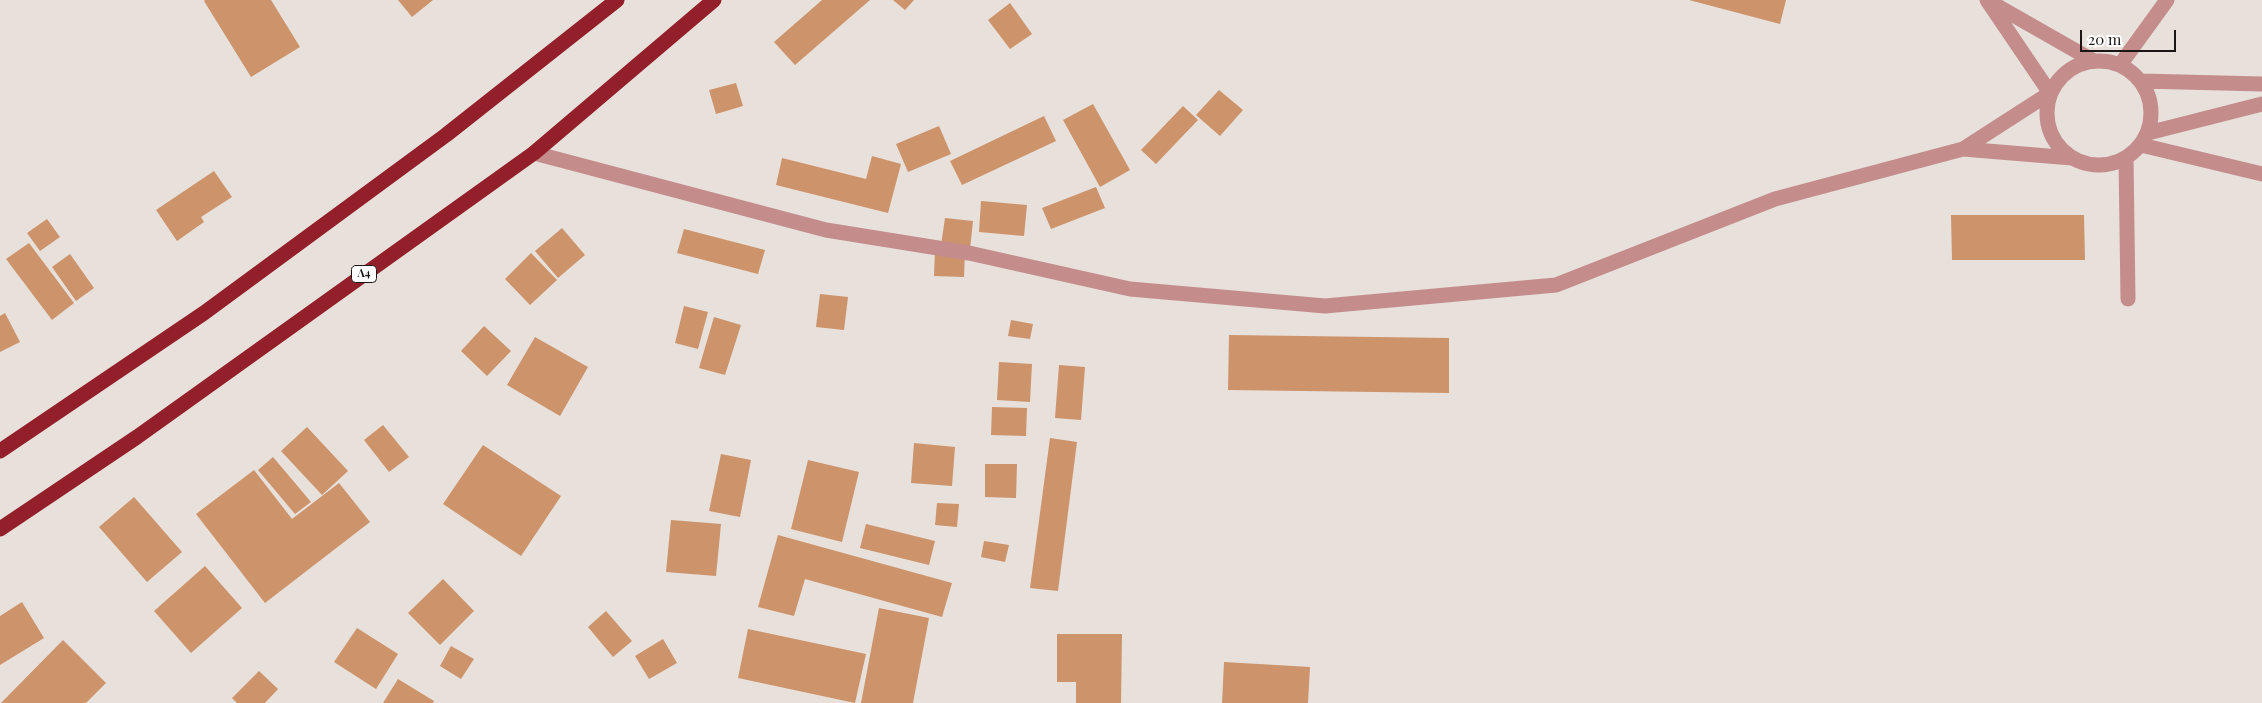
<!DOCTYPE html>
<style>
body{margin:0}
#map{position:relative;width:2262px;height:703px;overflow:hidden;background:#e7e0db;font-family:"Playfair Display",serif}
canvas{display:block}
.scale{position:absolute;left:2080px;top:30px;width:96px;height:22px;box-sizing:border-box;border:2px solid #191615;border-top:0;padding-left:6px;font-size:15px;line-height:18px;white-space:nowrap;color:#191615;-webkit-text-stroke:4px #fff;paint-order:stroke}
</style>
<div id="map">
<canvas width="2262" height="703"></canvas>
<div class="scale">20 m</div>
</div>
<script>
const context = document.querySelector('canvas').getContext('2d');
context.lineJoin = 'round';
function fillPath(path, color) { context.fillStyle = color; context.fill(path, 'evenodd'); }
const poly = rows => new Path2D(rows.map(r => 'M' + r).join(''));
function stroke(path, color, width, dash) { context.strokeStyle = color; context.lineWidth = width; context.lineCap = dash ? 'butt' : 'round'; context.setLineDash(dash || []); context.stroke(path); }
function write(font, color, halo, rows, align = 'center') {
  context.font = font + ' "Playfair Display",serif'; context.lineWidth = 4; context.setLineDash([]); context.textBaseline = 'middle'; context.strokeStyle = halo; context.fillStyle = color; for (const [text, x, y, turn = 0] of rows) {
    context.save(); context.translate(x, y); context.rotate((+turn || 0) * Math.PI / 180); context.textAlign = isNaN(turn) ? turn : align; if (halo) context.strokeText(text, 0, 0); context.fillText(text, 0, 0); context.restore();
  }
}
fillPath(poly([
 [205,0,271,0,300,47,251,77,204,1],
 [398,0,433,0,412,17],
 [822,0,870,0,795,65,774,42],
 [893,0,914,0,905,10],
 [1689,0,1786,0,1780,24],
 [1010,3,1032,34,1010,49,988,20],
 [736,83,743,106,716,114,709,90],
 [1219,90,1243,110,1220,136,1196,115],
 [1093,104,1130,170,1100,187,1063,120],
 [1183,106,1198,120,1156,164,1141,150],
 [1044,116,1056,141,962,185,950,161],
 [939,126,951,154,908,172,896,144],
 [872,156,901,164,888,213,776,185,782,158,866,179],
 [214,171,232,197,201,217,204,222,177,241,156,210],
 [1096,187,1105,208,1051,229,1042,208],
 [981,201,1027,205,1024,236,979,232],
 [1951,215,2084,215,2085,260,1952,260],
 [945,218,973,221,970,249,941,245],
 [47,219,60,237,40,251,27,233],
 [562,228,585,255,558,278,535,251],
 [684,229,765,250,758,274,677,253],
 [29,243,74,303,52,320,6,259],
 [935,250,965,251,964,277,934,276],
 [531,253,557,280,530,305,505,279],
 [70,254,94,288,76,301,52,267],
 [820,294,848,297,844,330,816,327],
 [684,306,708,312,698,349,675,343],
 [5,313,20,342,0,352,0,316],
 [714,317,741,325,725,375,699,368],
 [1011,320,1033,324,1030,339,1008,336],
 [484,326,511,351,487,376,461,351],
 [1229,335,1449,338,1449,393,1228,390],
 [535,337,588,367,560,416,507,385],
 [999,362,1032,364,1030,402,997,400],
 [1059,365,1085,367,1081,420,1055,418],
 [992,407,1027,408,1026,436,991,435],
 [383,425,409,457,389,472,364,440],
 [307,427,348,471,322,495,281,451],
 [1050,438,1077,442,1058,591,1030,588],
 [914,443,955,447,952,486,911,483],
 [483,445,561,496,521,556,443,504],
 [721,454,751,460,740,517,709,511],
 [273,457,311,502,295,514,258,470],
 [808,460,859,472,842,542,791,529],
 [985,464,1017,464,1016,498,985,497],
 [254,470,292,519,339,483,370,522,265,603,196,514],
 [134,497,182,552,147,582,99,527],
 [937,503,959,504,957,527,935,525],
 [671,520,721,524,716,576,666,572],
 [866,524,935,541,929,565,860,548],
 [778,535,952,583,942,617,805,579,794,616,758,607],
 [984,541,1009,545,1005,562,981,557],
 [205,566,242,608,191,653,154,611],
 [443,579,474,611,440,645,408,613],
 [22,602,44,638,0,665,0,616],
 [879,608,929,618,913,703,861,703],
 [606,611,632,641,613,657,588,627],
 [357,628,398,654,376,689,334,662],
 [748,629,866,654,855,703,738,678],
 [1057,634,1122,634,1121,703,1076,703,1076,682,1057,682],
 [663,639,677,663,649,679,635,656],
 [63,640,106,683,86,703,1,703],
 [451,646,474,659,461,679,440,666],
 [1224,662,1310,667,1308,703,1222,703],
 [259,671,278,689,265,703,237,703,232,698],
 [398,679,434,701,433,703,383,703]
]), '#cd936a');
stroke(poly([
 [1992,3,2092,60],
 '2047 113a52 52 0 1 1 104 0a52 52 0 1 1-104 0Z',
 [2120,65,2167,0],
 [2141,81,2262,84],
 [2148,133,2262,104],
 [2141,145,2262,174],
 [1963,149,2072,158],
 [534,153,826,230,969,253,1130,289,1325,306,1556,285,1775,199,1963,149,2050,93,1987,0],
 [2126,158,2128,299]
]), '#c48d8b', 15);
stroke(poly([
 [0,451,204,313,446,135,617,0],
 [0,529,137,437,534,153,714,0]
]), '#921f29', 15);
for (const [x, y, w] of [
 [364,274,25]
]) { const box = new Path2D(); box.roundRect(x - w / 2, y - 8.5, w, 17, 4); context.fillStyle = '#fff'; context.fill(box); stroke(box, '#191615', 1); }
write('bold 11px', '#191615', null, [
 ["A4",364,274]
]);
</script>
